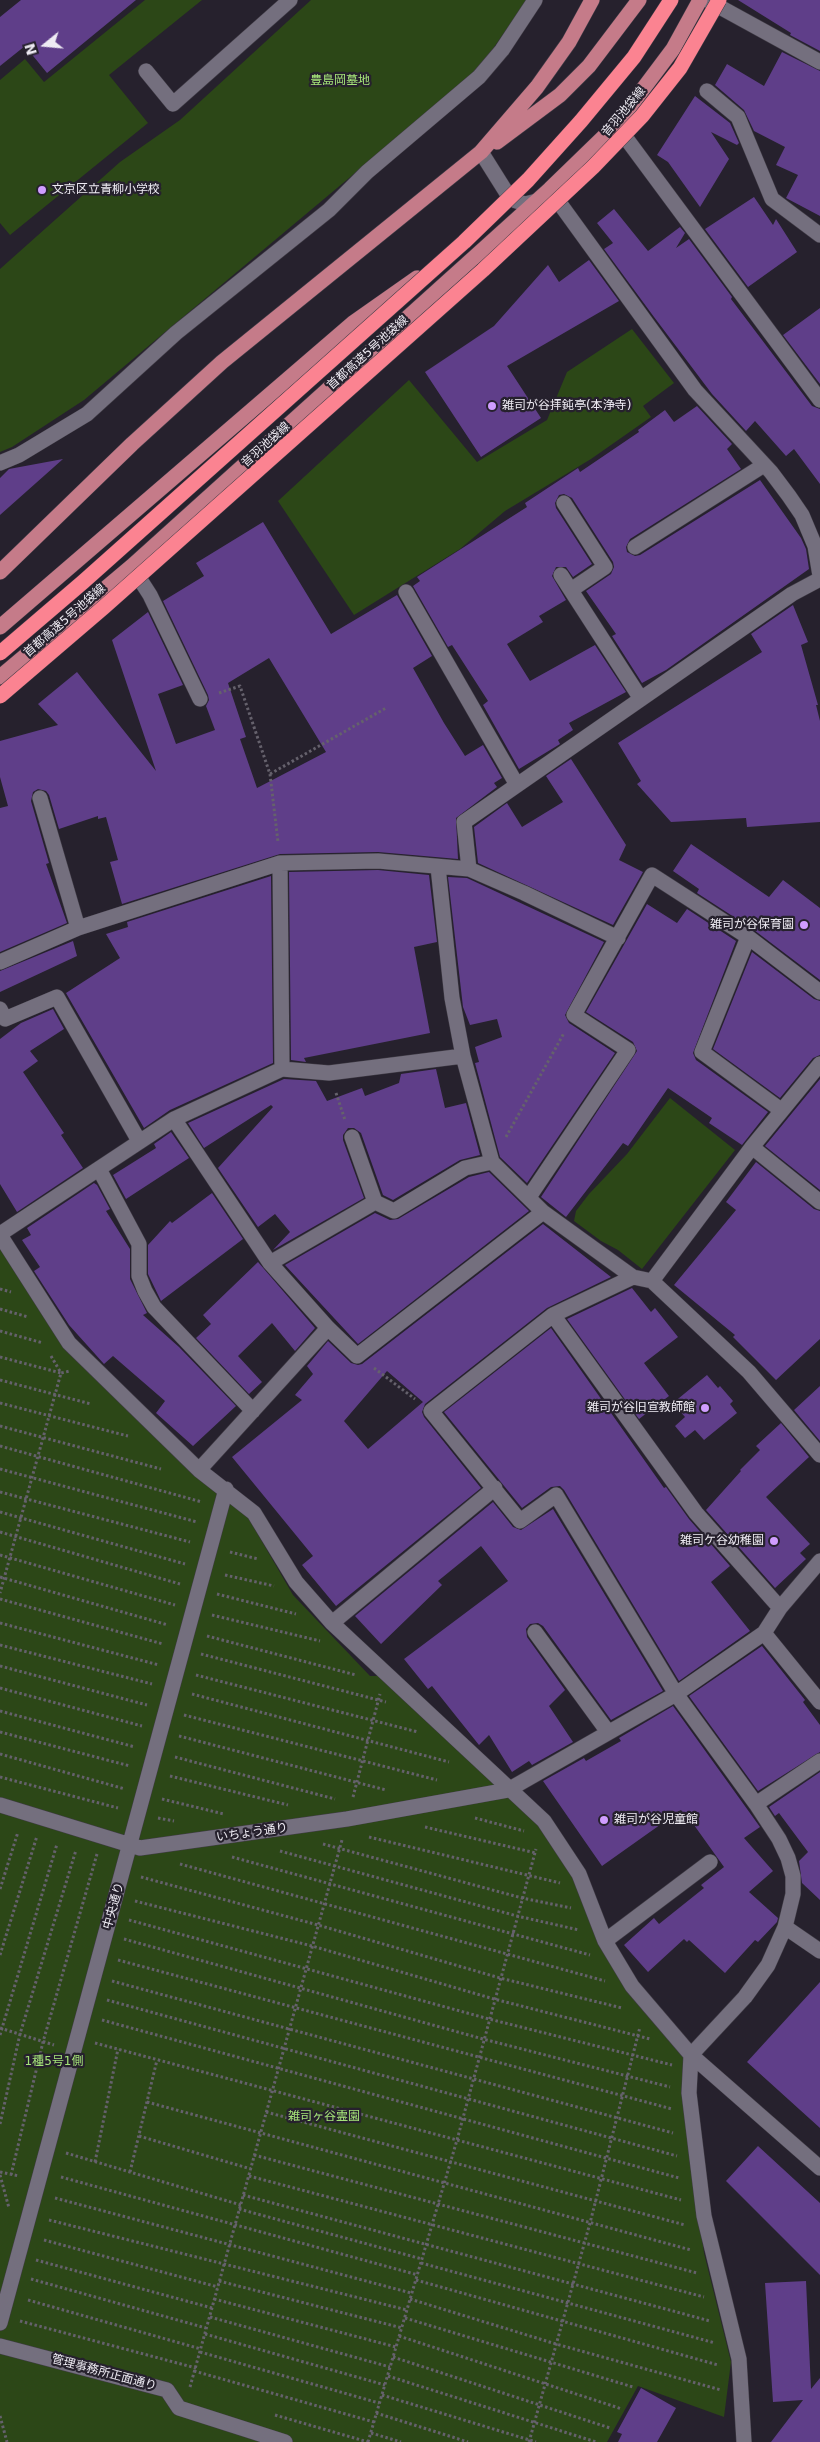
<!DOCTYPE html>
<meta charset="utf-8">
<style>
body{margin:0}
#map{position:relative;width:820px;height:2442px;overflow:hidden;background:#26212d;font-family:"DejaVu Sans",sans-serif}
canvas{display:block}
.north{position:absolute;left:20px;top:20px;width:50px;height:50px;-webkit-text-stroke:4px #26212d;paint-order:stroke;rotate:253deg;font-size:14px;font-weight:700;line-height:20px;text-align:center;color:#eeebf3}
.north::after{content:'';display:block;margin:auto;width:18px;height:22px;background:#eeebf3;clip-path:polygon(50% 0,100% 100%,50% 72%,0 100%)}
</style>
<div id="map">
<canvas width="820" height="2442"></canvas>
<div class="north">N</div>
</div>
<script>
const context = document.querySelector('canvas').getContext('2d');
context.lineJoin = 'round';
function fillPath(path, color) { context.fillStyle = color; context.fill(path, 'evenodd'); }
const poly = rows => new Path2D(rows.map(r => 'M' + r).join(''));
function stroke(path, color, width, dash) { context.strokeStyle = color; context.lineWidth = width; context.lineCap = dash ? 'butt' : 'round'; context.setLineDash(dash || []); context.stroke(path); }
function write(font, color, halo, rows, align = 'center') {
  context.font = font + ' "DejaVu Sans","Noto Sans JP",sans-serif'; context.lineWidth = 4.5; context.setLineDash([]); context.textBaseline = 'middle'; context.strokeStyle = halo; context.fillStyle = color; for (const [text, x, y, turn = 0] of rows) {
    context.save(); context.translate(x, y); context.rotate((+turn || 0) * Math.PI / 180); context.textAlign = isNaN(turn) ? turn : align; if (halo) context.strokeText(text, 0, 0); context.fillText(text, 0, 0); context.restore();
  }
}
fillPath(poly([
 [145,0,202,0,109,75,148,123,10,235,0,223,0,80,25,59,44,82],
 [311,0,527,0,478,70,84,400,12,447,0,452,0,269,120,162,180,120],
 [632,329,674,383,643,406,651,417,591,459,505,511,460,549,354,615,278,501,409,380,477,462,547,420,567,372],
 [670,1098,735,1150,642,1269,618,1250,601,1241,574,1221,576,1211,589,1194,627,1154],
 [0,1225,69,1343,249,1519,293,1595,370,1676,380,1676,543,1821,584,1899,687,2057,695,2188,704,2253,731,2362,724,2417,638,2386,607,2442,0,2442]
]), '#2c4717');
fillPath(poly([
 [21,0,136,0,47,73,25,46,0,66,0,17],
 [738,0,820,0,820,51,790,35,791,33],
 [782,52,820,71,820,216,786,198,798,175,776,165,785,147,754,131,744,110,715,85,727,64,764,86],
 [695,96,730,123,739,143,737,145,711,132,729,159,700,207,668,162,657,155],
 [754,197,773,225,776,219,797,252,748,287,705,229],
 [614,209,648,251,680,227,685,233,676,248,689,239,732,297,731,299,812,406,820,409,820,484,794,449,786,456,755,421,746,431,712,394,654,317,604,249,613,243,597,223],
 [589,260,619,301,507,366,541,418,481,457,425,372,494,326,548,265,559,282],
 [820,308,820,384,783,335],
 [697,406,732,444,727,449,741,469,630,539,626,547,627,552,635,556,640,555,760,480,801,538,806,549,809,569,666,670,642,683,612,636,616,634,586,591,611,574,614,567,613,562,572,498,564,494,559,495,555,503,556,508,592,564,573,577,566,567,556,567,552,576,566,600,539,616,543,622,507,644,530,681,595,645,626,692,569,723,573,730,558,740,560,744,519,769,483,705,488,701,452,645,448,647,413,586,420,581,417,577,527,507,525,503,578,468,580,472,639,432,638,430,665,410,674,422],
 [63,459,0,515,0,478,9,469],
 [263,522,331,634,397,595,432,656,413,668,444,723,465,756,483,745,502,778,494,783,497,787,456,818,458,859,378,852,280,854,122,904,110,862,118,860,106,817,98,819,98,816,59,829,49,795,46,791,38,789,33,792,31,801,49,863,46,864,67,923,0,952,0,808,8,806,0,777,0,741,58,725,38,704,77,672,156,771,112,640,148,612,183,685,158,694,176,744,215,730,206,706,209,700,208,695,163,601,204,576,196,563],
 [269,658,326,752,257,788,240,739,246,737,228,683],
 [793,605,808,642,801,645,818,705,816,705,820,721,820,822,747,827,746,818,671,822,637,784,641,781,618,743,762,652,751,634],
 [571,759,626,845,619,860,643,872,613,925,478,863,474,827,507,803,522,827,563,802,546,776],
 [691,844,769,897,783,880,820,908,820,980,754,930,697,893,699,889,673,871],
 [378,870,429,875,437,942,414,947,430,1033,304,1058,306,1062,291,1060,289,872],
 [271,876,273,1063,170,1110,144,1128,66,993,120,958,106,934,128,927,127,922],
 [448,877,467,878,604,942,565,1015,569,1023,615,1053,527,1183,500,1157,479,1078,475,1063,479,1062,475,1047,502,1037,497,1019,470,1025,463,1007],
 [647,904,677,923,687,909,736,941,693,1053,696,1060,768,1112,742,1145,709,1123,712,1118,668,1088,628,1146,623,1143,566,1217,541,1197,637,1051,633,1042,586,1012],
 [73,941,77,956,0,992,0,971],
 [752,952,814,999,820,1001,820,1055,813,1058,780,1098,713,1049],
 [53,1009,64,1029,30,1051,38,1061,23,1072,64,1133,61,1135,83,1168,17,1212,0,1184,0,1039,21,1023],
 [436,1069,445,1108,466,1103,480,1155,460,1160,393,1200,383,1195,361,1133,354,1128,348,1128,343,1135,343,1140,364,1198,273,1250,290,1232,275,1214,258,1227,218,1168,273,1107,271,1105,204,1148,188,1123,284,1079,316,1081,327,1101,362,1088,365,1096,399,1083,401,1074],
 [820,1079,820,1190,765,1146],
 [171,1132,189,1158,126,1199,113,1175,156,1148,154,1144],
 [756,1162,814,1209,820,1211,820,1339,776,1380,733,1337,735,1335,674,1285,736,1210,726,1202],
 [489,1172,529,1211,358,1344,285,1265,375,1213,390,1220,398,1219,469,1177],
 [94,1183,97,1185,110,1209,106,1211,130,1249,130,1279,147,1313,143,1315,179,1347,236,1406,193,1446,156,1413,165,1401,113,1356,104,1364,69,1325,34,1271,40,1267,22,1240,31,1235,27,1228],
 [212,1193,243,1239,161,1301,148,1274,148,1245,170,1221,172,1223],
 [543,1224,611,1277,547,1308,425,1404,422,1412,424,1417,481,1488,336,1606,302,1565,313,1556,232,1457,302,1400,295,1395,313,1374,307,1366,328,1341,351,1363,358,1365,362,1364],
 [387,1371,423,1402,368,1449,344,1421],
 [258,1262,315,1328,295,1351,272,1323,238,1356,262,1382,249,1394,196,1338,211,1324,203,1315],
 [632,1288,651,1312,655,1308,678,1337,644,1363,669,1396,639,1419,567,1319],
 [551,1328,664,1488,666,1487,689,1519,730,1566,711,1582,750,1631,679,1681,564,1490,560,1486,551,1487,522,1508,444,1412],
 [707,1375,718,1388,720,1386,733,1401,730,1404,737,1413,704,1440,695,1430,685,1438,675,1426,685,1417,673,1403],
 [820,1386,820,1441,794,1410],
 [781,1423,809,1457,766,1497,810,1544,800,1553,806,1559,775,1588,706,1510,741,1471,740,1470,760,1450,756,1446],
 [493,1502,513,1527,521,1530,553,1509,663,1691,611,1720,543,1626,538,1623,530,1624,526,1629,527,1637,565,1690,549,1706,573,1742,532,1765,529,1761,512,1772,489,1735,479,1745,432,1686,428,1689,404,1659,508,1581,481,1546,438,1581,442,1585,381,1644,355,1616],
 [762,1646,805,1700,803,1702,820,1725,820,1752,758,1791,689,1696],
 [673,1706,760,1827,744,1838,773,1871,749,1892,778,1918,777,1922,758,1942,755,1940,725,1973,689,1940,687,1942,684,1939,648,1972,624,1945,654,1918,659,1924,704,1888,701,1885,724,1867,694,1825,692,1826,681,1810,602,1866,543,1781,584,1758,586,1761,621,1741,619,1738],
 [820,1772,820,1900,802,1883,799,1861,808,1852,779,1813,775,1816,769,1807],
 [820,1982,820,2128,747,2062],
 [758,2146,820,2203,820,2275,726,2181],
 [806,2281,811,2389,820,2378,820,2442,771,2442,803,2400,773,2402,765,2283],
 [641,2388,676,2408,657,2442,618,2442,622,2434,617,2432]
]), '#5f3e89');
const minor = poly([
 [707,0,820,62],
 [146,71,173,104,290,0],
 [707,91,738,117,772,199,820,235],
 [617,126,820,400],
 [481,152,508,195,516,201,525,204,537,201],
 [550,190,695,390,771,472,789,496,802,515,815,546,820,576],
 [0,463,19,455,87,414,176,333,329,210,367,172,479,77,502,50,535,0],
 [564,503,605,567,571,590],
 [635,547,764,465],
 [132,567,150,595,200,699],
 [561,575,641,699],
 [406,592,517,785],
 [40,798,78,928],
 [280,863,282,1069],
 [438,867,452,998,463,1056,492,1162,543,1212,633,1277,652,1281,749,1372,820,1455],
 [469,869,464,822,792,594,820,579],
 [748,937,702,1052,781,1110],
 [0,962,78,928,280,863,378,861,469,869,524,893,618,938],
 [0,1009,5,1019,57,997,139,1141],
 [174,1119,270,1263,328,1328,357,1356,543,1212],
 [352,1137,375,1202],
 [752,1147,820,1202],
 [99,1169,139,1244,139,1276,145,1291,154,1307,253,1411],
 [529,1197,628,1050,574,1015,652,875,748,937,820,992],
 [0,1234,174,1119,282,1069,329,1073,463,1056],
 [0,1235,69,1343,199,1470,254,1513,296,1582,332,1623,544,1821,579,1874,605,1941,632,1986,691,2055,820,2168],
 [270,1263,375,1202,394,1211,465,1168,492,1162],
 [633,1277,553,1315,431,1411,520,1521,556,1495,676,1694,756,1804,779,1839,788,1858,793,1876,793,1894,785,1927,768,1965,745,1997,691,2055,689,2093,704,2216,739,2359,744,2442],
 [652,1281,752,1147,820,1064],
 [553,1315,696,1513,780,1608],
 [199,1470,328,1328],
 [332,1623,495,1488],
 [535,1632,608,1732],
 [764,1633,820,1702],
 [756,1804,820,1761],
 [0,1805,140,1848,347,1819,508,1790,676,1694,764,1633,780,1608,820,1561],
 [785,1927,820,1951],
 [605,1941,710,1862],
 [0,2323,226,1489],
 [0,2346,167,2390,179,2408,285,2442]
]);
const major = poly([
 [497,142,560,95,589,66,639,0],
 [0,572,132,444,222,362,481,152,537,87,569,42,592,0],
 [0,627,353,323,417,278],
 [0,677,132,566,550,189,616,125,673,49,700,0]
]);
stroke(minor, '#403c46', 16);
stroke(major, '#403c46', 16);
stroke(poly([
 [219,693,240,686,270,774,278,842],
 [270,774,386,708],
 [336,1093,345,1120],
 [506,1137,564,1033],
 [0,1289,11,1292],
 [0,1309,28,1317],
 [0,1331,43,1343],
 [51,1356,61,1373,70,1371],
 [0,1357,61,1373,0,1593],
 [374,1368,415,1399],
 [0,1380,91,1404],
 [0,1403,128,1436],
 [0,1426,161,1469],
 [0,1446,202,1502],
 [0,1469,197,1522],
 [0,1492,190,1542],
 [0,1512,185,1564],
 [0,1532,180,1584],
 [230,1552,258,1559],
 [0,1555,175,1605],
 [225,1575,274,1586],
 [0,1577,168,1625],
 [217,1594,296,1614],
 [0,1599,163,1644],
 [212,1615,320,1641],
 [0,1623,159,1665],
 [207,1636,356,1675],
 [0,1645,152,1684],
 [201,1654,386,1702],
 [0,1666,147,1705],
 [196,1675,418,1732],
 [0,1688,142,1726],
 [192,1694,449,1762],
 [0,1711,135,1747],
 [184,1715,437,1780],
 [0,1732,130,1766],
 [179,1736,386,1790],
 [0,1754,125,1789],
 [175,1757,335,1799],
 [170,1776,288,1805],
 [0,1777,118,1808],
 [353,1797,380,1694],
 [162,1799,224,1814],
 [158,1818,174,1821],
 [475,1818,524,1831],
 [425,1827,536,1853],
 [369,1837,560,1883],
 [323,1844,522,1898,571,1908],
 [280,1851,517,1916,579,1930],
 [232,1857,590,1955],
 [180,1864,605,1981],
 [141,1877,318,1925,500,1978,622,2008],
 [0,1889,18,1832],
 [135,1901,312,1946,494,1999,650,2039],
 [129,1920,489,2019,672,2065],
 [124,1939,483,2039,670,2087],
 [0,1955,37,1836],
 [118,1960,672,2109],
 [112,1981,673,2133],
 [107,2000,677,2156],
 [102,2020,679,2178],
 [0,2028,54,2045],
 [0,2035,57,1844],
 [95,2043,681,2200],
 [147,2102,691,2250],
 [266,2112,685,2225],
 [0,2124,20,2034,76,1850],
 [139,2136,251,2169],
 [66,2153,241,2205],
 [254,2155,697,2273],
 [95,2162,118,2049],
 [0,2172,19,2176],
 [130,2172,157,2060],
 [0,2175,9,2208],
 [11,2175,43,2042,97,1854],
 [249,2176,704,2297],
 [61,2177,418,2275],
 [243,2195,710,2321],
 [55,2198,411,2293],
 [239,2209,422,2259],
 [49,2220,407,2310],
 [44,2240,218,2287],
 [36,2260,212,2308],
 [421,2263,715,2343],
 [31,2279,206,2328],
 [416,2280,718,2365],
 [219,2281,402,2328],
 [214,2299,396,2347],
 [410,2299,556,2344,721,2390],
 [28,2300,201,2349],
 [210,2317,390,2367],
 [405,2318,633,2387],
 [20,2321,196,2368],
 [205,2334,385,2385],
 [399,2336,622,2409],
 [200,2352,379,2403],
 [393,2357,610,2428],
 [194,2371,374,2422],
 [388,2376,596,2442],
 [190,2387,342,1840],
 [382,2395,536,2442],
 [376,2413,468,2442],
 [275,2415,368,2442],
 [0,2416,7,2442],
 [371,2433,401,2442],
 [368,2442,457,2140,536,1849],
 [529,2442,590,2223,640,2027]
]), '#65616c', 3, [2.5, 2.5]);
stroke(minor, '#746f7e', 15);
stroke(major, '#c57b89', 15);
const highwayBridge = poly([
 [0,653,83,582,464,242,528,180,581,121,634,57,671,0],
 [0,696,104,607,483,270,593,167,642,116,680,68,719,0]
]);
stroke(highwayBridge, '#403c46', 16, []);
stroke(highwayBridge, '#fb8391', 15);
for (const [x, y, r, color] of [
 [42,190,5,"#d09dff"],
 [492,406,5,"#d09dff"],
 [804,925,5,"#d09dff"],
 [705,1408,5,"#d09dff"],
 [774,1541,5,"#d09dff"],
 [604,1820,5,"#d09dff"]
]) { const dot = new Path2D(); dot.arc(x, y, r, 0, 2 * Math.PI); context.fillStyle = color; context.fill(dot); stroke(dot, '#26212d', 2); }
write('12px', '#a5e479', '#26212d', [
 ["豊島岡墓地",340,81],
 ["1種5号1側",54,2062],
 ["雑司ヶ谷霊園",324,2117]
]);
write('12px', '#eeebf3', '#26212d', [
 ["音羽池袋線",624,112,-50],
 ["首都高速5号池袋線",368,353,-42],
 ["音羽池袋線",266,445,-42],
 ["首都高速5号池袋線",65,621,-41],
 ["いちょう通り",252,1833,-8],
 ["中央通り",114,1906,-74],
 ["管理事務所正面通り",104,2373,15]
]);
write('12px', '#eeebf3', '#26212d', [
 ["文京区立青柳小学校",52,190],
 ["雑司が谷拝鈍亭(本浄寺)",502,406],
 ["雑司が谷保育園",794,925,"right"],
 ["雑司が谷旧宣教師館",695,1408,"right"],
 ["雑司ケ谷幼稚園",764,1541,"right"],
 ["雑司が谷児童館",614,1820]
], 'left');
</script>
